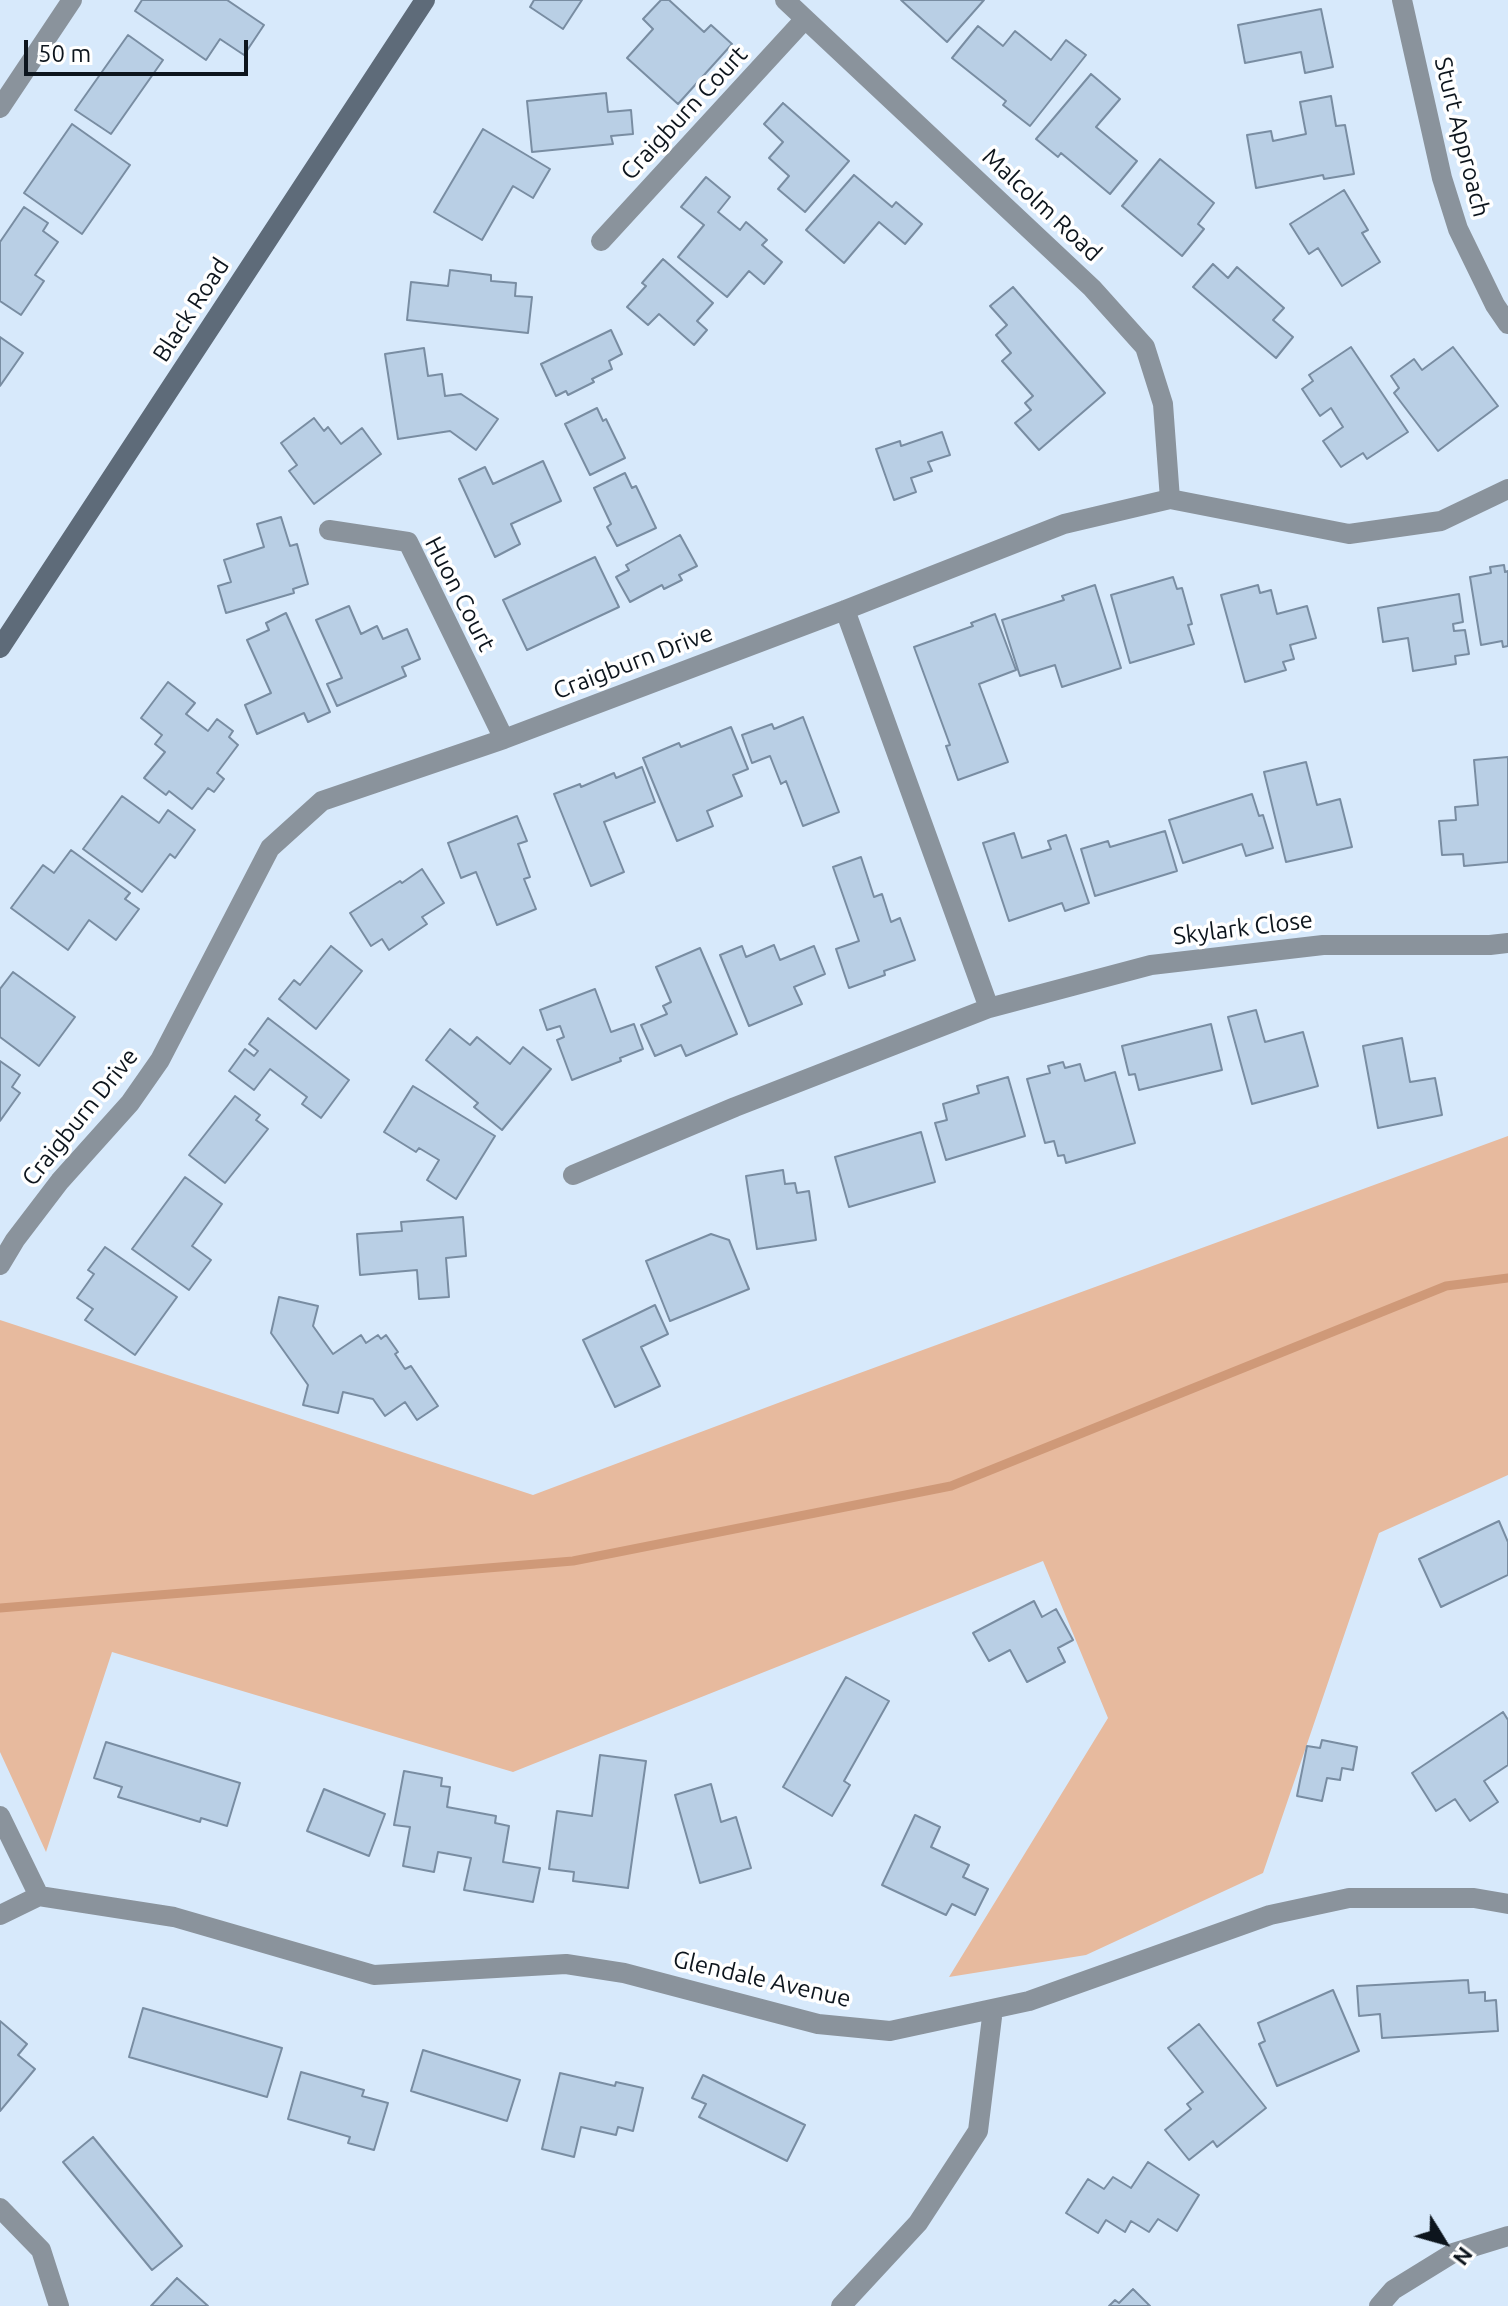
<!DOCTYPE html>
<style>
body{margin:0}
#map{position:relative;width:1508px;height:2306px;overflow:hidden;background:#d7e9fb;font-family:Ubuntu,sans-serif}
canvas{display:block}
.north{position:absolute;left:1404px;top:2202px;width:80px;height:80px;-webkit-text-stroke:6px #fff;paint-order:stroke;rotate:127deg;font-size:22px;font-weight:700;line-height:32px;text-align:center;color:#0d151d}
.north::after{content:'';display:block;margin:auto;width:28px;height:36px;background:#0d151d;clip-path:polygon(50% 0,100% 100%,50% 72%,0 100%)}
.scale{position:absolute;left:24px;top:40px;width:224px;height:36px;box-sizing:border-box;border:4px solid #0d151d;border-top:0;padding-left:10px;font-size:24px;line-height:28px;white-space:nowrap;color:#0d151d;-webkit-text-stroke:6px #fff;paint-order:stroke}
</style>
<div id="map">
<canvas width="1508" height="2306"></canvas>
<div class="north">N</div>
<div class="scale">50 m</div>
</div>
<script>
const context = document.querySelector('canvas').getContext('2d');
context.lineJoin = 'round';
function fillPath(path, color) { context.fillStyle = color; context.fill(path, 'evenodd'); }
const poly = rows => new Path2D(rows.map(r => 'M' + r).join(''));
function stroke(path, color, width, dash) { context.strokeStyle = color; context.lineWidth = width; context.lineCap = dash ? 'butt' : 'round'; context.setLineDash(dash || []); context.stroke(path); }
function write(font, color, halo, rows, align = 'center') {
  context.font = font + ' Ubuntu,sans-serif'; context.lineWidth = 7; context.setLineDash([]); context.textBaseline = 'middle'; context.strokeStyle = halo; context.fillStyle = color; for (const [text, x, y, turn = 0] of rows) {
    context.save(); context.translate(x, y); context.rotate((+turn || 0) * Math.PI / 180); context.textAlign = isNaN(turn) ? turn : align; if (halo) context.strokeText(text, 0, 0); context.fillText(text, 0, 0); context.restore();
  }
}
fillPath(poly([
 [1508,1136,1508,1475,1379,1533,1263,1873,1086,1955,949,1977,1108,1718,1043,1561,513,1772,112,1652,46,1852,0,1752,0,1320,533,1495,786,1400]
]), '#e7ba9e');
stroke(poly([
 [0,1608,573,1561,951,1486,1446,1286,1508,1278]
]), '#cf9978', 9);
const building = poly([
 [142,0,227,0,264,25,244,55,220,39,206,60,135,11,142,0],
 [534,0,582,0,563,29,530,7,534,0],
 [661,0,669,0,704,32,711,25,732,44,678,104,627,58,653,29,643,19,661,0],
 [901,0,984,0,947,42,901,0],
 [1321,9,1333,67,1305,73,1301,52,1245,63,1238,25,1321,9],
 [978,26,1003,46,1015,31,1051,60,1066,40,1086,55,1030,126,1003,105,1006,101,952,58,978,26],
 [128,35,163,60,111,134,75,110,128,35],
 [1091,74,1120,99,1096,127,1137,161,1110,194,1061,153,1058,157,1036,139,1091,74],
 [606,93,608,112,631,110,633,134,611,136,613,144,532,152,527,101,606,93],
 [1331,96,1336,126,1345,125,1354,174,1324,179,1323,175,1256,188,1247,135,1271,131,1273,141,1306,134,1300,102,1331,96],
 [783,103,849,161,805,212,778,189,789,176,769,158,783,142,764,124,783,103],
 [72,124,130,165,82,234,24,193,72,124],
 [483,129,550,169,533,198,513,186,482,240,434,212,483,129],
 [1160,159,1214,203,1198,224,1204,229,1182,256,1122,206,1160,159],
 [854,175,892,207,896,202,922,224,905,244,879,222,844,263,806,230,854,175],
 [706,177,730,197,718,212,740,230,746,222,767,240,762,245,782,262,764,284,749,271,727,297,678,257,704,225,681,207,706,177],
 [1344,190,1368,230,1362,233,1380,262,1342,286,1318,248,1309,254,1290,224,1344,190],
 [24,207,48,223,43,231,58,242,35,275,44,281,21,315,0,301,0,242,24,207],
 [663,259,713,303,697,321,707,330,694,345,659,314,648,325,627,307,646,286,642,283,663,259],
 [1213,264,1228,278,1237,267,1284,308,1273,320,1293,337,1276,358,1193,287,1213,264],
 [450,270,491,275,491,281,516,283,515,296,532,297,528,333,407,320,411,282,448,286,450,270],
 [1013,287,1105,393,1039,450,1015,423,1031,410,1025,403,1033,396,1002,361,1011,353,996,335,1007,325,990,306,1013,287],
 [611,330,622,354,609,361,612,369,592,379,594,382,568,395,566,391,556,396,541,364,611,330],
 [0,337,23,353,0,386,0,337],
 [1351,347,1408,432,1367,459,1363,453,1341,467,1323,441,1343,427,1331,408,1320,416,1302,389,1313,381,1309,375,1351,347],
 [1453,347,1498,406,1438,451,1394,393,1399,388,1391,376,1414,359,1422,370,1453,347],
 [424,348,428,376,442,374,445,396,461,394,498,419,476,450,450,431,398,439,385,354,424,348],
 [597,408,603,421,606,419,625,458,590,475,565,424,597,408],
 [314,418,324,431,328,427,341,444,362,428,381,454,314,504,289,471,297,465,281,443,314,418],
 [942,432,950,455,928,462,932,471,911,478,916,492,894,500,876,449,900,441,901,446,942,432],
 [543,461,561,501,511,524,520,544,495,557,459,479,485,467,493,484,543,461],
 [625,473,632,488,636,486,656,528,617,546,607,527,611,524,594,488,625,473],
 [281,517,290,546,297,544,308,584,293,589,294,593,226,613,218,586,231,582,224,560,264,547,257,524,281,517],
 [680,535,697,566,679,575,682,580,664,589,662,585,630,602,616,577,629,570,626,565,680,535],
 [595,557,619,607,527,650,503,600,595,557],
 [1504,565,1505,572,1508,571,1508,646,1503,647,1502,641,1481,645,1470,577,1491,573,1490,567,1504,565],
 [1173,577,1177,589,1182,588,1192,624,1188,625,1194,644,1130,663,1111,595,1173,577],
 [1095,585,1121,668,1062,687,1055,665,1020,676,1002,620,1064,600,1062,596,1095,585],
 [1258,585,1260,593,1271,590,1277,614,1307,606,1316,638,1290,645,1294,659,1283,662,1286,670,1245,682,1221,595,1258,585],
 [1459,594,1463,622,1453,624,1454,631,1465,630,1469,654,1455,656,1456,664,1413,671,1408,638,1383,642,1378,608,1459,594],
 [349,606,361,634,377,626,383,639,407,629,420,659,402,667,406,676,337,706,327,684,342,678,316,620,349,606],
 [286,613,330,712,308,722,304,713,257,734,245,705,271,693,247,640,269,630,266,623,286,613],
 [995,614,1016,670,979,684,1008,762,958,780,946,746,950,745,914,647,973,626,971,623,995,614],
 [168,682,195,703,186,714,208,731,217,719,233,731,229,737,238,745,217,773,224,779,214,792,208,788,192,809,169,791,166,795,144,778,165,752,155,744,162,735,141,718,168,682],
 [803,717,839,812,803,826,786,781,781,784,770,756,752,763,742,735,772,724,774,729,803,717],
 [731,727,748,769,733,775,742,796,707,811,713,826,677,841,643,758,679,743,681,747,731,727],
 [1508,757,1508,862,1464,866,1463,854,1442,855,1439,821,1456,820,1455,807,1478,805,1474,760,1508,757],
 [1306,762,1317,805,1340,799,1352,847,1286,862,1264,772,1306,762],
 [642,767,655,802,604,822,624,872,591,886,554,794,580,784,581,787,614,773,616,778,642,767],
 [1252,794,1259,816,1263,815,1273,848,1246,856,1242,844,1183,863,1169,820,1252,794],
 [122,796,159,823,168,810,195,830,175,858,170,854,142,892,83,849,122,796],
 [517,816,527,841,518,844,530,877,524,879,536,909,497,925,476,872,461,878,448,843,517,816],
 [1165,831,1177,871,1095,896,1081,849,1108,841,1110,847,1165,831],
 [1014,833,1022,858,1051,849,1048,841,1066,835,1089,903,1065,911,1062,903,1009,921,983,843,1014,833],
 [71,850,130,893,125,899,139,909,116,940,89,920,68,950,11,908,43,865,54,873,71,850],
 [861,857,874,897,882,894,891,922,900,918,915,960,884,971,885,975,849,988,836,949,859,941,833,867,861,857],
 [422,869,444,903,422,917,427,924,389,950,382,939,371,946,350,913,400,881,402,883,422,869],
 [774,945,780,960,814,946,825,974,794,987,802,1004,749,1026,720,955,742,946,746,957,774,945],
 [331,946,362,971,316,1029,279,999,294,980,300,985,331,946],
 [700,948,737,1034,686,1056,681,1045,655,1056,641,1025,667,1014,663,1006,671,1002,656,967,700,948],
 [13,972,75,1017,39,1066,0,1037,0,989,13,972],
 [595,989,611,1032,634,1024,643,1049,620,1058,621,1061,572,1080,557,1040,564,1037,560,1026,547,1030,540,1010,595,989],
 [1256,1010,1265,1042,1303,1032,1318,1086,1252,1104,1228,1017,1256,1010],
 [268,1018,349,1080,321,1118,302,1104,307,1097,270,1069,254,1090,229,1071,245,1049,254,1056,258,1051,249,1044,268,1018],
 [1211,1024,1222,1070,1139,1090,1135,1074,1129,1075,1122,1046,1211,1024],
 [450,1029,470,1045,477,1037,510,1064,523,1047,551,1069,502,1130,474,1107,478,1103,426,1060,450,1029],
 [1402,1038,1410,1082,1435,1078,1442,1115,1378,1128,1363,1046,1402,1038],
 [0,1061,20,1075,12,1087,20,1093,0,1121,0,1061],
 [1063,1062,1065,1068,1080,1064,1085,1081,1115,1072,1135,1143,1066,1163,1064,1155,1058,1156,1054,1141,1045,1143,1027,1079,1050,1073,1048,1066,1063,1062],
 [1008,1077,1025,1136,946,1160,935,1123,947,1120,943,1104,979,1093,977,1086,1008,1077],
 [413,1086,495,1136,456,1199,427,1180,439,1160,419,1148,416,1152,384,1132,413,1086],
 [235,1096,260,1115,256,1120,268,1129,225,1183,189,1155,235,1096],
 [921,1132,935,1182,849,1207,835,1157,921,1132],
 [783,1170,785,1184,795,1183,797,1193,809,1191,816,1240,757,1249,746,1176,783,1170],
 [185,1177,222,1204,192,1246,211,1260,189,1290,132,1249,185,1177],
 [463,1217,466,1256,446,1258,449,1297,419,1299,417,1270,360,1275,357,1234,402,1231,401,1222,463,1217],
 [711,1234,729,1240,749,1289,670,1321,646,1261,711,1234],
 [105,1247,177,1297,135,1355,85,1320,93,1309,77,1298,94,1274,88,1270,105,1247],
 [279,1297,318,1306,313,1326,333,1354,361,1335,366,1343,378,1335,381,1339,386,1335,398,1352,395,1354,405,1369,411,1366,438,1406,417,1420,405,1402,385,1416,373,1399,343,1392,338,1413,303,1405,308,1385,271,1333,279,1297],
 [655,1305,668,1334,641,1347,660,1386,615,1407,583,1340,655,1305],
 [1499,1521,1508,1542,1508,1575,1441,1607,1419,1559,1499,1521],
 [1034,1601,1042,1617,1056,1609,1073,1640,1058,1648,1065,1662,1027,1682,1010,1650,989,1661,973,1633,1034,1601],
 [846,1677,889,1701,844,1781,850,1785,832,1816,783,1787,846,1677],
 [1503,1712,1508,1720,1508,1765,1484,1781,1498,1802,1470,1821,1455,1799,1436,1811,1412,1773,1503,1712],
 [1322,1740,1357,1747,1353,1770,1342,1768,1340,1780,1327,1778,1322,1801,1297,1796,1307,1746,1320,1748,1322,1740],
 [106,1742,240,1783,227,1826,201,1818,200,1822,118,1797,122,1787,94,1778,106,1742],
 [600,1755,646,1761,628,1888,573,1881,574,1872,549,1869,557,1811,592,1816,600,1755],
 [404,1771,442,1778,441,1786,450,1787,447,1807,496,1816,495,1823,509,1826,503,1862,540,1868,533,1902,464,1890,471,1858,438,1852,434,1872,403,1866,410,1827,394,1825,404,1771],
 [711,1784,721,1822,736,1817,751,1868,700,1883,675,1795,711,1784],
 [324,1789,385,1814,369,1856,307,1831,324,1789],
 [915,1815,940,1827,931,1847,969,1865,963,1877,988,1889,975,1915,952,1904,946,1915,882,1885,915,1815],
 [1468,1980,1469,1993,1485,1992,1485,2001,1496,2000,1498,2031,1382,2038,1380,2014,1359,2016,1357,1986,1468,1980],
 [1333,1990,1359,2051,1277,2086,1259,2044,1265,2041,1258,2023,1333,1990],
 [143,2008,282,2048,267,2097,129,2057,143,2008],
 [0,2021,27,2044,18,2055,35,2069,0,2111,0,2021],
 [1199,2024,1266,2108,1217,2147,1213,2141,1189,2160,1165,2130,1191,2109,1187,2104,1203,2092,1168,2048,1199,2024],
 [423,2050,520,2080,507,2121,411,2091,423,2050],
 [301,2072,364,2090,362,2096,388,2103,374,2150,348,2143,350,2137,288,2119,301,2072],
 [560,2073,615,2086,616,2082,643,2088,633,2131,618,2127,616,2135,581,2127,574,2157,542,2149,560,2073],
 [703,2075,805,2125,787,2161,699,2117,706,2104,692,2098,703,2075],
 [93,2137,182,2246,152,2270,63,2162,93,2137],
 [1148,2162,1199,2195,1177,2231,1158,2219,1149,2232,1131,2221,1125,2232,1106,2220,1098,2233,1066,2213,1088,2179,1104,2189,1113,2177,1131,2188,1148,2162],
 [177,2278,208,2306,151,2306,177,2278],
 [1133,2289,1150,2306,1109,2306,1115,2300,1119,2303,1133,2289]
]);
fillPath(building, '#b9cfe5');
stroke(building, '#798da2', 2);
stroke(poly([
 [785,0,1092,288,1145,347,1163,404,1170,499],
 [1402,0,1442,178,1458,229,1495,305,1508,324],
 [0,108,72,0],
 [601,241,805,19],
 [329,530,408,542,504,739],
 [845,610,989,1008],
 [573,1175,735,1107,989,1008,1151,965,1323,945,1490,945,1508,943],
 [0,1265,15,1240,60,1181,130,1103,160,1060,270,848,322,801,504,739,845,610,1064,524,1170,499,1349,534,1441,521,1508,489],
 [0,1816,39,1896],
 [0,1915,39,1896,174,1917,374,1975,566,1964,624,1973,818,2024,890,2031,1029,2001,1270,1915,1349,1898,1474,1898,1508,1904],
 [0,2208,41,2250,59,2306],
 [841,2306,918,2223,978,2131,993,2009],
 [1379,2306,1393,2290,1453,2253,1508,2236]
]), '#8a939c', 20);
stroke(poly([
 [0,648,425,0]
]), '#5e6b79', 20);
write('24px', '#0d151d', '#fff', [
 ["Craigburn Court",684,113,-47],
 ["Sturt Approach",1462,137,76],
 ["Malcolm Road",1042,205,43],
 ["Black Road",191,310,-57],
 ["Huon Court",460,594,63],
 ["Craigburn Drive",633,662,-21],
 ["Skylark Close",1243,928,-7],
 ["Craigburn Drive",80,1117,-51],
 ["Glendale Avenue",762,1979,13]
]);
</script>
